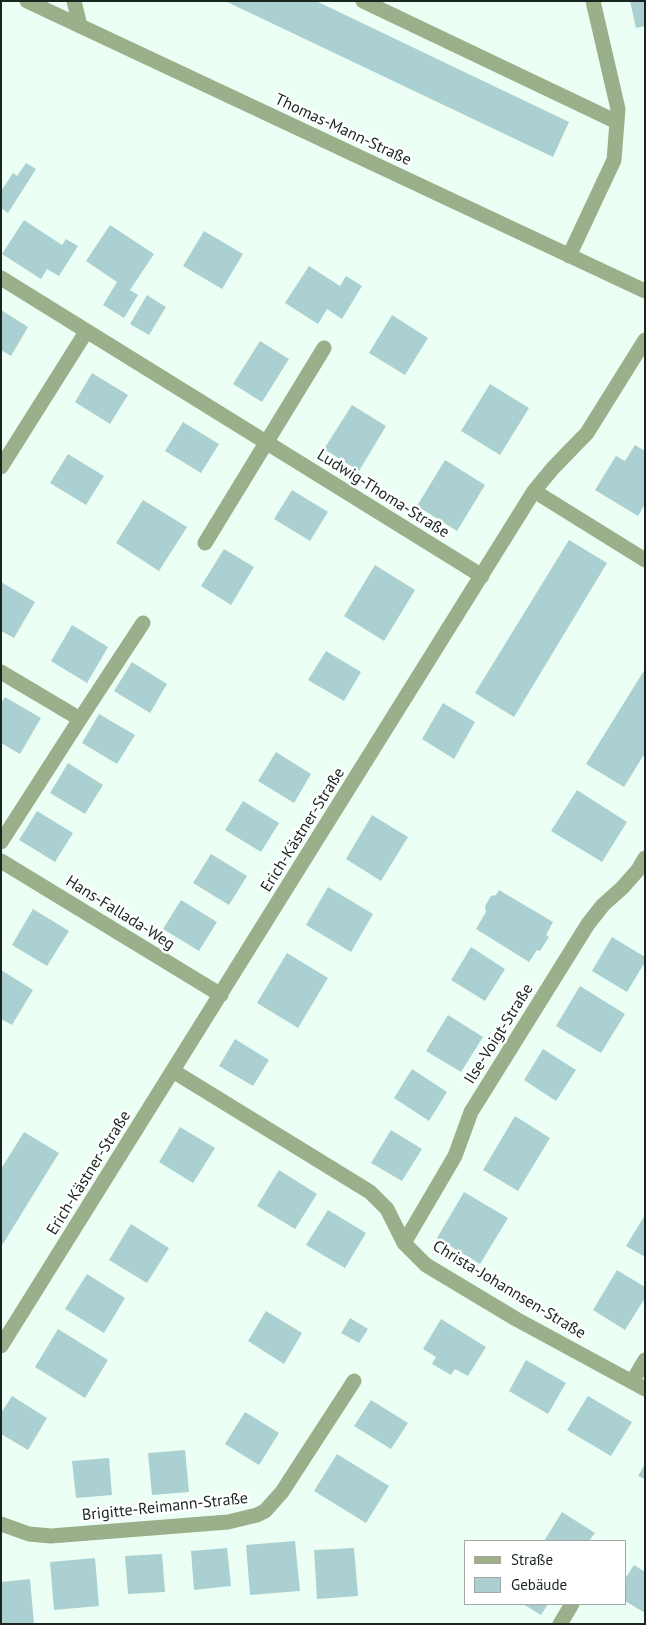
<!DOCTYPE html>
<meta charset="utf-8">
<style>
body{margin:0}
#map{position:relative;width:646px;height:1625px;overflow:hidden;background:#ebfff5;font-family:"PT Sans",sans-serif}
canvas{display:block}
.frame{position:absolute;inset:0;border:2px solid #19251f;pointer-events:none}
.legend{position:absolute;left:464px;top:1540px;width:162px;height:65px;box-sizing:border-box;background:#fff;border:1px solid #a3a8a5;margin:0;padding:6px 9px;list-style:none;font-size:15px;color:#19251f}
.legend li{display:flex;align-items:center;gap:10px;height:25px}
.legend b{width:25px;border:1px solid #a3a8a5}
</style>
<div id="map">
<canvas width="646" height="1625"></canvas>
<div class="frame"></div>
<ul class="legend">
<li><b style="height:6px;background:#9baf8a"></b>Straße</li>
<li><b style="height:14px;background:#abd0d1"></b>Gebäude</li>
</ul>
</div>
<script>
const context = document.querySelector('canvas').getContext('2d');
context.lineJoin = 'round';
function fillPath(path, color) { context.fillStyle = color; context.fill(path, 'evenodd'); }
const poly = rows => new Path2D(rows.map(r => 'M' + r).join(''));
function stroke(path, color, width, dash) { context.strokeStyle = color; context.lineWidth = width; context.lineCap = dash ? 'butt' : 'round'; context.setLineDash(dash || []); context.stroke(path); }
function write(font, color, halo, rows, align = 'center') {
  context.font = font + ' "PT Sans",sans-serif'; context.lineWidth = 5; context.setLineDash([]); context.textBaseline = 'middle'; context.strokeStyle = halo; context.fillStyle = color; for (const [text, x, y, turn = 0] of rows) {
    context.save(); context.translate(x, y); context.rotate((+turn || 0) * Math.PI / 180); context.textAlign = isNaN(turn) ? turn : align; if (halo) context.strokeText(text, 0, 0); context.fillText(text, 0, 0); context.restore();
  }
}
fillPath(poly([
 [225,1,316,1,569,122,553,157],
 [630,1,645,1,645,26,636,28],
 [26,163,36,169,8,213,1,208,1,191,13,173,17,176],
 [24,220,62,245,66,239,78,246,59,276,47,269,41,279,2,254],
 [110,225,154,254,130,290,138,295,124,318,103,305,117,282,86,261],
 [204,231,243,254,222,289,183,266],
 [309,266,340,286,346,276,362,286,342,319,327,309,318,324,285,303],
 [147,295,166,307,149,335,130,324],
 [1,310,28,327,11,356,1,350],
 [392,315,428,338,405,375,369,353],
 [260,341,289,359,262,402,233,384],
 [92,373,128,395,110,424,75,402],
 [490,384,529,408,500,455,461,431],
 [352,405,386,426,359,471,324,449],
 [183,422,219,444,201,473,165,451],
 [635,445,645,451,645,504,638,516,595,490,616,456,625,461],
 [68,454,104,476,86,505,50,483],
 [445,460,485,485,457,531,417,506],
 [292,490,328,512,310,541,274,519],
 [143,500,187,527,159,571,116,543],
 [569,540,607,563,514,717,475,693],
 [224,549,254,567,231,605,201,586],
 [375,565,415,590,384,641,344,616],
 [1,582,35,602,14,638,1,631],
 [72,625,108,647,87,683,51,661],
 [326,651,361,672,344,701,308,680],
 [132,662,167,684,150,713,114,691],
 [645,669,645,753,624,787,586,764],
 [5,697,41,718,20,754,1,743,1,703],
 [443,703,475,722,454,759,422,739],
 [99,714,135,735,117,764,82,743],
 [276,752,311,774,294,803,258,781],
 [68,763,103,785,85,814,50,793],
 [577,790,627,822,602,862,551,831],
 [243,801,279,823,261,852,225,830],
 [37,811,73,833,55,862,19,840],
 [372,815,408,837,381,881,346,859],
 [211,854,247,876,229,905,193,883],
 [328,887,373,914,351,952,306,925],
 [499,890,553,922,546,935,549,937,540,951,537,950,529,962,476,929,486,912,485,906,491,896,496,895],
 [181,900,217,922,199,951,163,929],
 [33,909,69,931,47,966,12,945],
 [612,937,645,957,645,962,627,992,592,971],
 [471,947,505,969,485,1001,451,980],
 [287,953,328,978,298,1028,257,1003],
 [1,970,33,990,12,1025,1,1019],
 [580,986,625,1014,601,1053,556,1026],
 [448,1015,483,1037,461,1072,426,1051],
 [235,1039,269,1060,253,1086,219,1066],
 [543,1049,576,1070,556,1101,524,1080],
 [412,1069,447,1092,429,1121,394,1098],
 [515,1116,550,1138,518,1191,483,1170],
 [180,1127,215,1148,193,1183,159,1162],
 [391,1130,422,1149,402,1181,371,1163],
 [24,1132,59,1153,1,1247,1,1169],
 [279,1170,317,1194,295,1229,257,1206],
 [464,1192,508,1218,480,1264,437,1238],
 [328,1210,366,1233,345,1268,306,1245],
 [645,1215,645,1257,626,1246],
 [131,1224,169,1248,147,1283,109,1260],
 [617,1270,645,1287,645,1298,625,1330,593,1310],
 [87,1274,125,1298,104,1333,65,1309],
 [266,1311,302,1333,284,1364,248,1341],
 [350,1318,368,1329,359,1343,341,1333],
 [441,1319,486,1347,468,1376,455,1369,451,1375,432,1364,436,1357,423,1349],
 [58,1329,108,1360,85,1398,35,1367],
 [526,1360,566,1383,548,1414,509,1391],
 [12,1396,47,1418,28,1450,1,1434,1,1413],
 [588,1396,632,1422,611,1456,567,1430],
 [371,1400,408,1423,391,1449,354,1426],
 [245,1412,279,1433,259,1465,225,1444],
 [185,1450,189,1492,152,1495,148,1453],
 [337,1454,389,1486,366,1523,314,1491],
 [109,1458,112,1495,76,1498,72,1461],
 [645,1464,645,1479,638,1476],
 [562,1512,595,1533,589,1541,544,1541],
 [295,1541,300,1591,250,1595,246,1545],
 [227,1548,231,1586,194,1590,191,1551],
 [354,1548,358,1596,317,1599,314,1550],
 [162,1554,165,1592,128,1594,125,1556],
 [95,1558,99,1606,54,1610,50,1562],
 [634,1565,645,1572,645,1613,625,1601,625,1579],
 [30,1579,34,1624,1,1624,1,1582],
 [523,1604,548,1604,541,1615]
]), '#abd0d1');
stroke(poly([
 [27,1,645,291],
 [74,1,80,26],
 [363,1,617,122],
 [569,256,614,160,618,109,593,1],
 [1,278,482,576],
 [1,467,86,332],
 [534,491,645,560],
 [205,543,324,348],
 [1,672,80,719,1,842],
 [80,719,143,623],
 [1,861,221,995],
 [173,1071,370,1192,387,1209,404,1243,426,1265,516,1319,645,1389],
 [404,1243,455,1156,471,1112,588,924,603,905,622,888,638,870,645,858],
 [1,1346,534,491,553,468,587,433,645,340],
 [632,1382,645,1360],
 [1,1524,29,1534,51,1536,228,1522,257,1515,265,1511,282,1492,354,1381],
 [560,1624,572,1604]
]), '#9baf8a', 15);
write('16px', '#19251f', '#fff', [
 ["Thomas-Mann-Straße",343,130,25],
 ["Ludwig-Thoma-Straße",383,494,32],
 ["Erich-Kästner-Straße",303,830,-58],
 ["Hans-Fallada-Weg",120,913,32],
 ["Ilse-Voigt-Straße",499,1034,-58],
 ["Erich-Kästner-Straße",89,1173,-58],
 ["Christa-Johannsen-Straße",509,1290,31],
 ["Brigitte-Reimann-Straße",165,1507,-6]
]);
</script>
